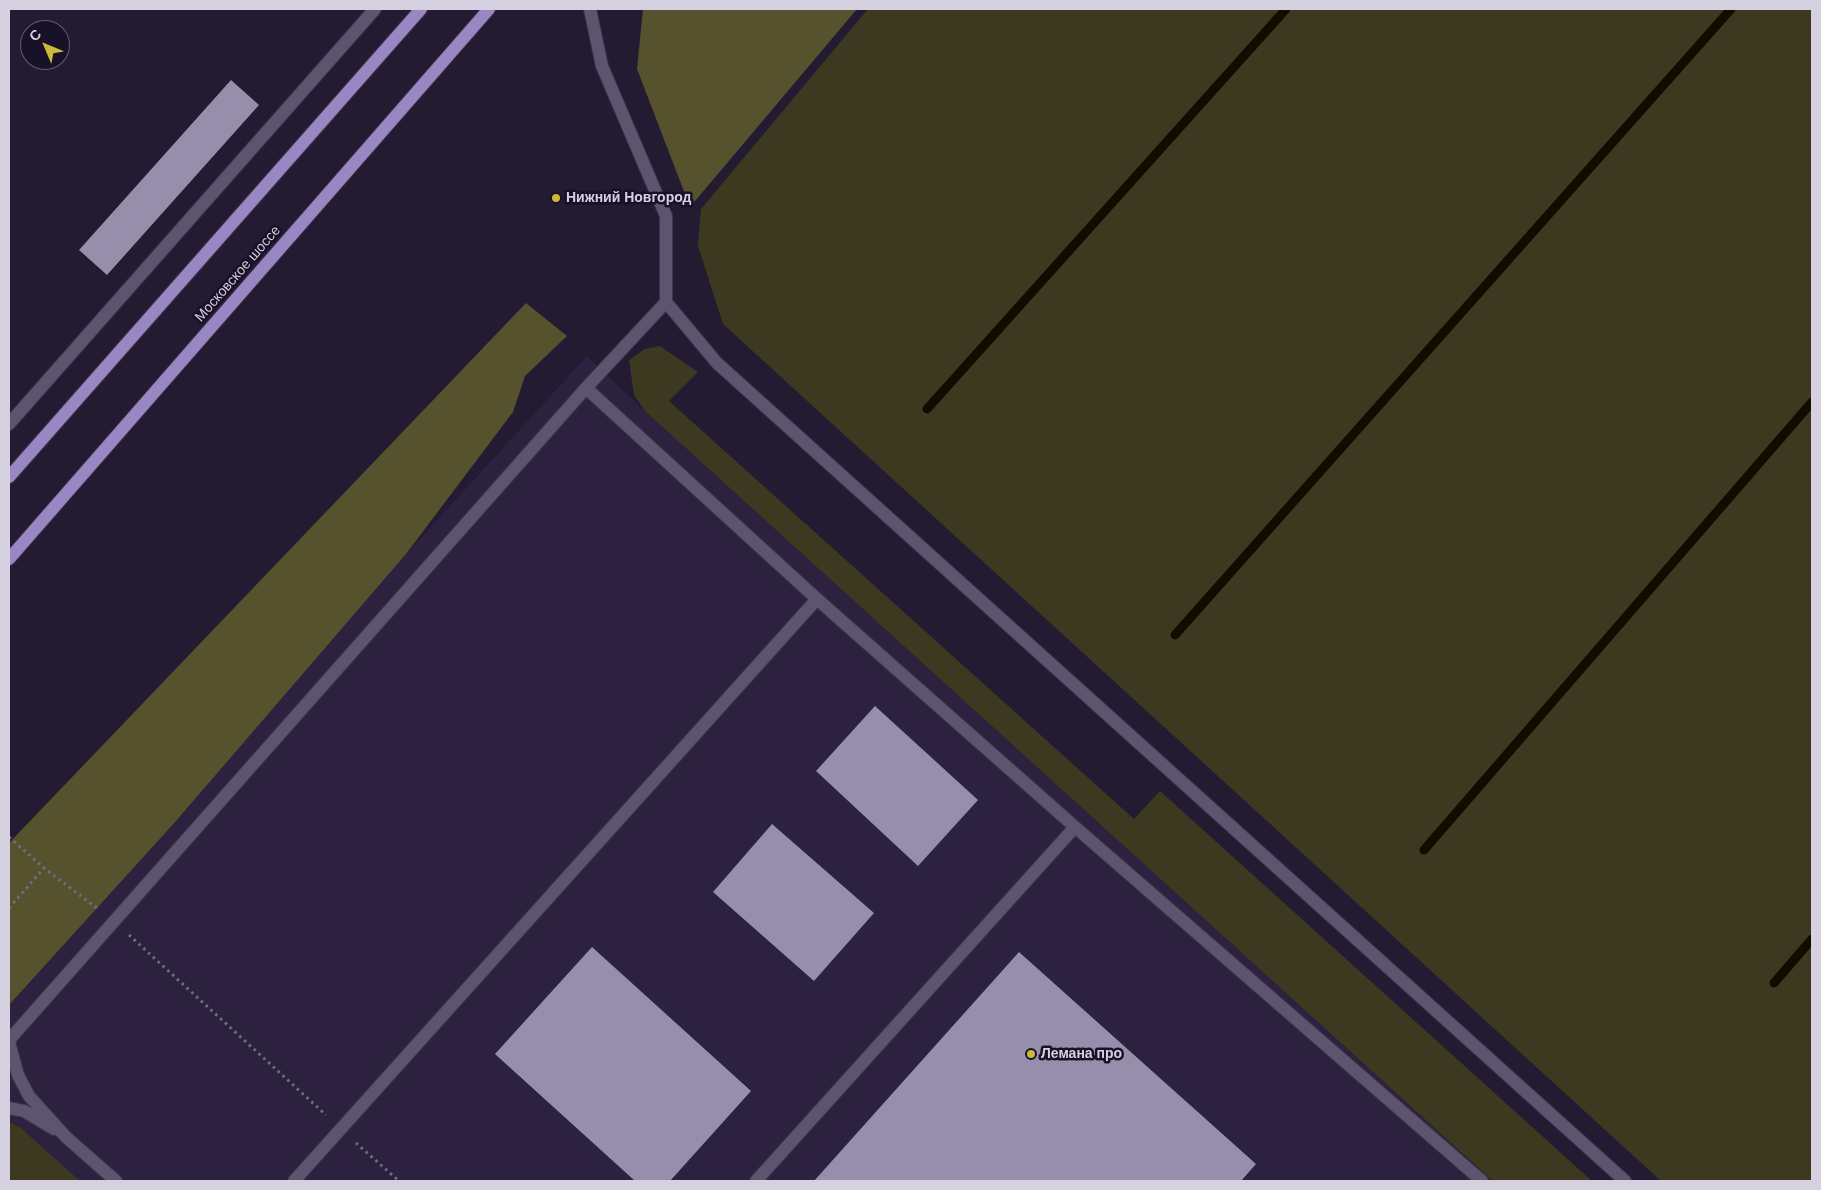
<!DOCTYPE html>
<meta charset="utf-8">
<style>
body{margin:0}
#map{position:relative;width:1821px;height:1190px;overflow:hidden;background:#221b32;font-family:Arial,sans-serif}
canvas{display:block}
.frame{position:absolute;inset:0;border:10px solid #d5d1e1;pointer-events:none}
.north{position:absolute;left:20px;top:20px;width:50px;height:50px;box-sizing:border-box;background:#191128;border:1px solid #645e72;border-radius:50%;rotate:315deg;font-size:14px;font-weight:700;line-height:20px;text-align:center;color:#d5d1e1}
.north::after{content:'';display:block;margin:auto;width:18px;height:22px;background:#cbb939;clip-path:polygon(50% 0,100% 100%,50% 72%,0 100%)}
</style>
<div id="map">
<canvas width="1821" height="1190"></canvas>
<div class="frame"></div>
<div class="north">С</div>
</div>
<script>
const context = document.querySelector('canvas').getContext('2d');
context.lineJoin = 'round';
function fillPath(path, color) { context.fillStyle = color; context.fill(path, 'evenodd'); }
const poly = rows => new Path2D(rows.map(r => 'M' + r).join(''));
function stroke(path, color, width, dash) { context.strokeStyle = color; context.lineWidth = width; context.lineCap = dash ? 'butt' : 'round'; context.setLineDash(dash || []); context.stroke(path); }
function write(font, color, halo, rows, align = 'center') {
  context.font = font + ' Arial,sans-serif'; context.lineWidth = 5; context.setLineDash([]); context.textBaseline = 'middle'; context.strokeStyle = halo; context.fillStyle = color; for (const [text, x, y, turn = 0] of rows) {
    context.save(); context.translate(x, y); context.rotate((+turn || 0) * Math.PI / 180); context.textAlign = isNaN(turn) ? turn : align; if (halo) context.strokeText(text, 0, 0); context.fillText(text, 0, 0); context.restore();
  }
}
fillPath(poly([
 [587,356,645,411,1493,1181,80,1181,21,1128,9,1122,9,1005,176,821,406,554]
]), '#2c2240');
fillPath(poly([
 [868,9,1812,9,1812,1181,1661,1181,723,324,698,246,701,209],
 [660,346,698,372,669,401,1134,819,1160,791,1592,1181,1493,1181,645,411,634,395,629,360,645,349],
 [9,1122,21,1128,80,1181,9,1181]
]), '#3d3920');
fillPath(poly([
 [643,9,857,9,690,207,637,69],
 [526,303,567,336,525,376,513,412,406,554,176,821,9,1005,9,843]
]), '#57522e');
stroke(poly([
 [927,409,1286,9],
 [1175,635,1731,9],
 [1424,850,1812,402],
 [1774,983,1812,939]
]), '#100c00', 9);
fillPath(poly([
 [231,80,259,105,107,275,79,250],
 [875,706,978,800,918,866,816,771],
 [772,824,874,913,814,981,713,892],
 [592,947,751,1091,670,1181,635,1181,495,1054],
 [1019,952,1256,1164,1241,1181,814,1181]
]), '#978eac');
const minor = poly([
 [666,302,717,363,1625,1181],
 [586,388,817,599,1075,827,1482,1181],
 [9,424,375,9],
 [9,1040,586,388,666,302,666,216,602,66,590,9],
 [9,1042,18,1075,29,1096,66,1137,116,1181],
 [9,1108,24,1111,54,1129],
 [294,1181,817,599],
 [756,1181,1075,827]
]);
const major = poly([
 [9,477,421,9],
 [9,559,489,9]
]);
stroke(minor, '#3c3649', 14);
stroke(major, '#3c3649', 14);
stroke(poly([
 [9,837,44,868,98,909],
 [9,908,44,868],
 [129,935,326,1115],
 [356,1143,399,1181]
]), '#726c80', 3, [2.5, 4]);
stroke(minor, '#5d5570', 12);
stroke(major, '#9a86c3', 12);
for (const [x, y, r, color] of [
 [556,198,5,"#cbb939"],
 [1031,1054,5,"#cbb939"]
]) { const dot = new Path2D(); dot.arc(x, y, r, 0, 2 * Math.PI); context.fillStyle = color; context.fill(dot); stroke(dot, '#191128', 2); }
write('bold 14px', '#d5d1e1', '#191128', [
 ["Нижний Новгород",566,198],
 ["Лемана про",1041,1054]
], 'left');
write('14px', '#d5d1e1', '#191128', [
 ["Московское шоссе",238,274,-49]
]);
</script>
